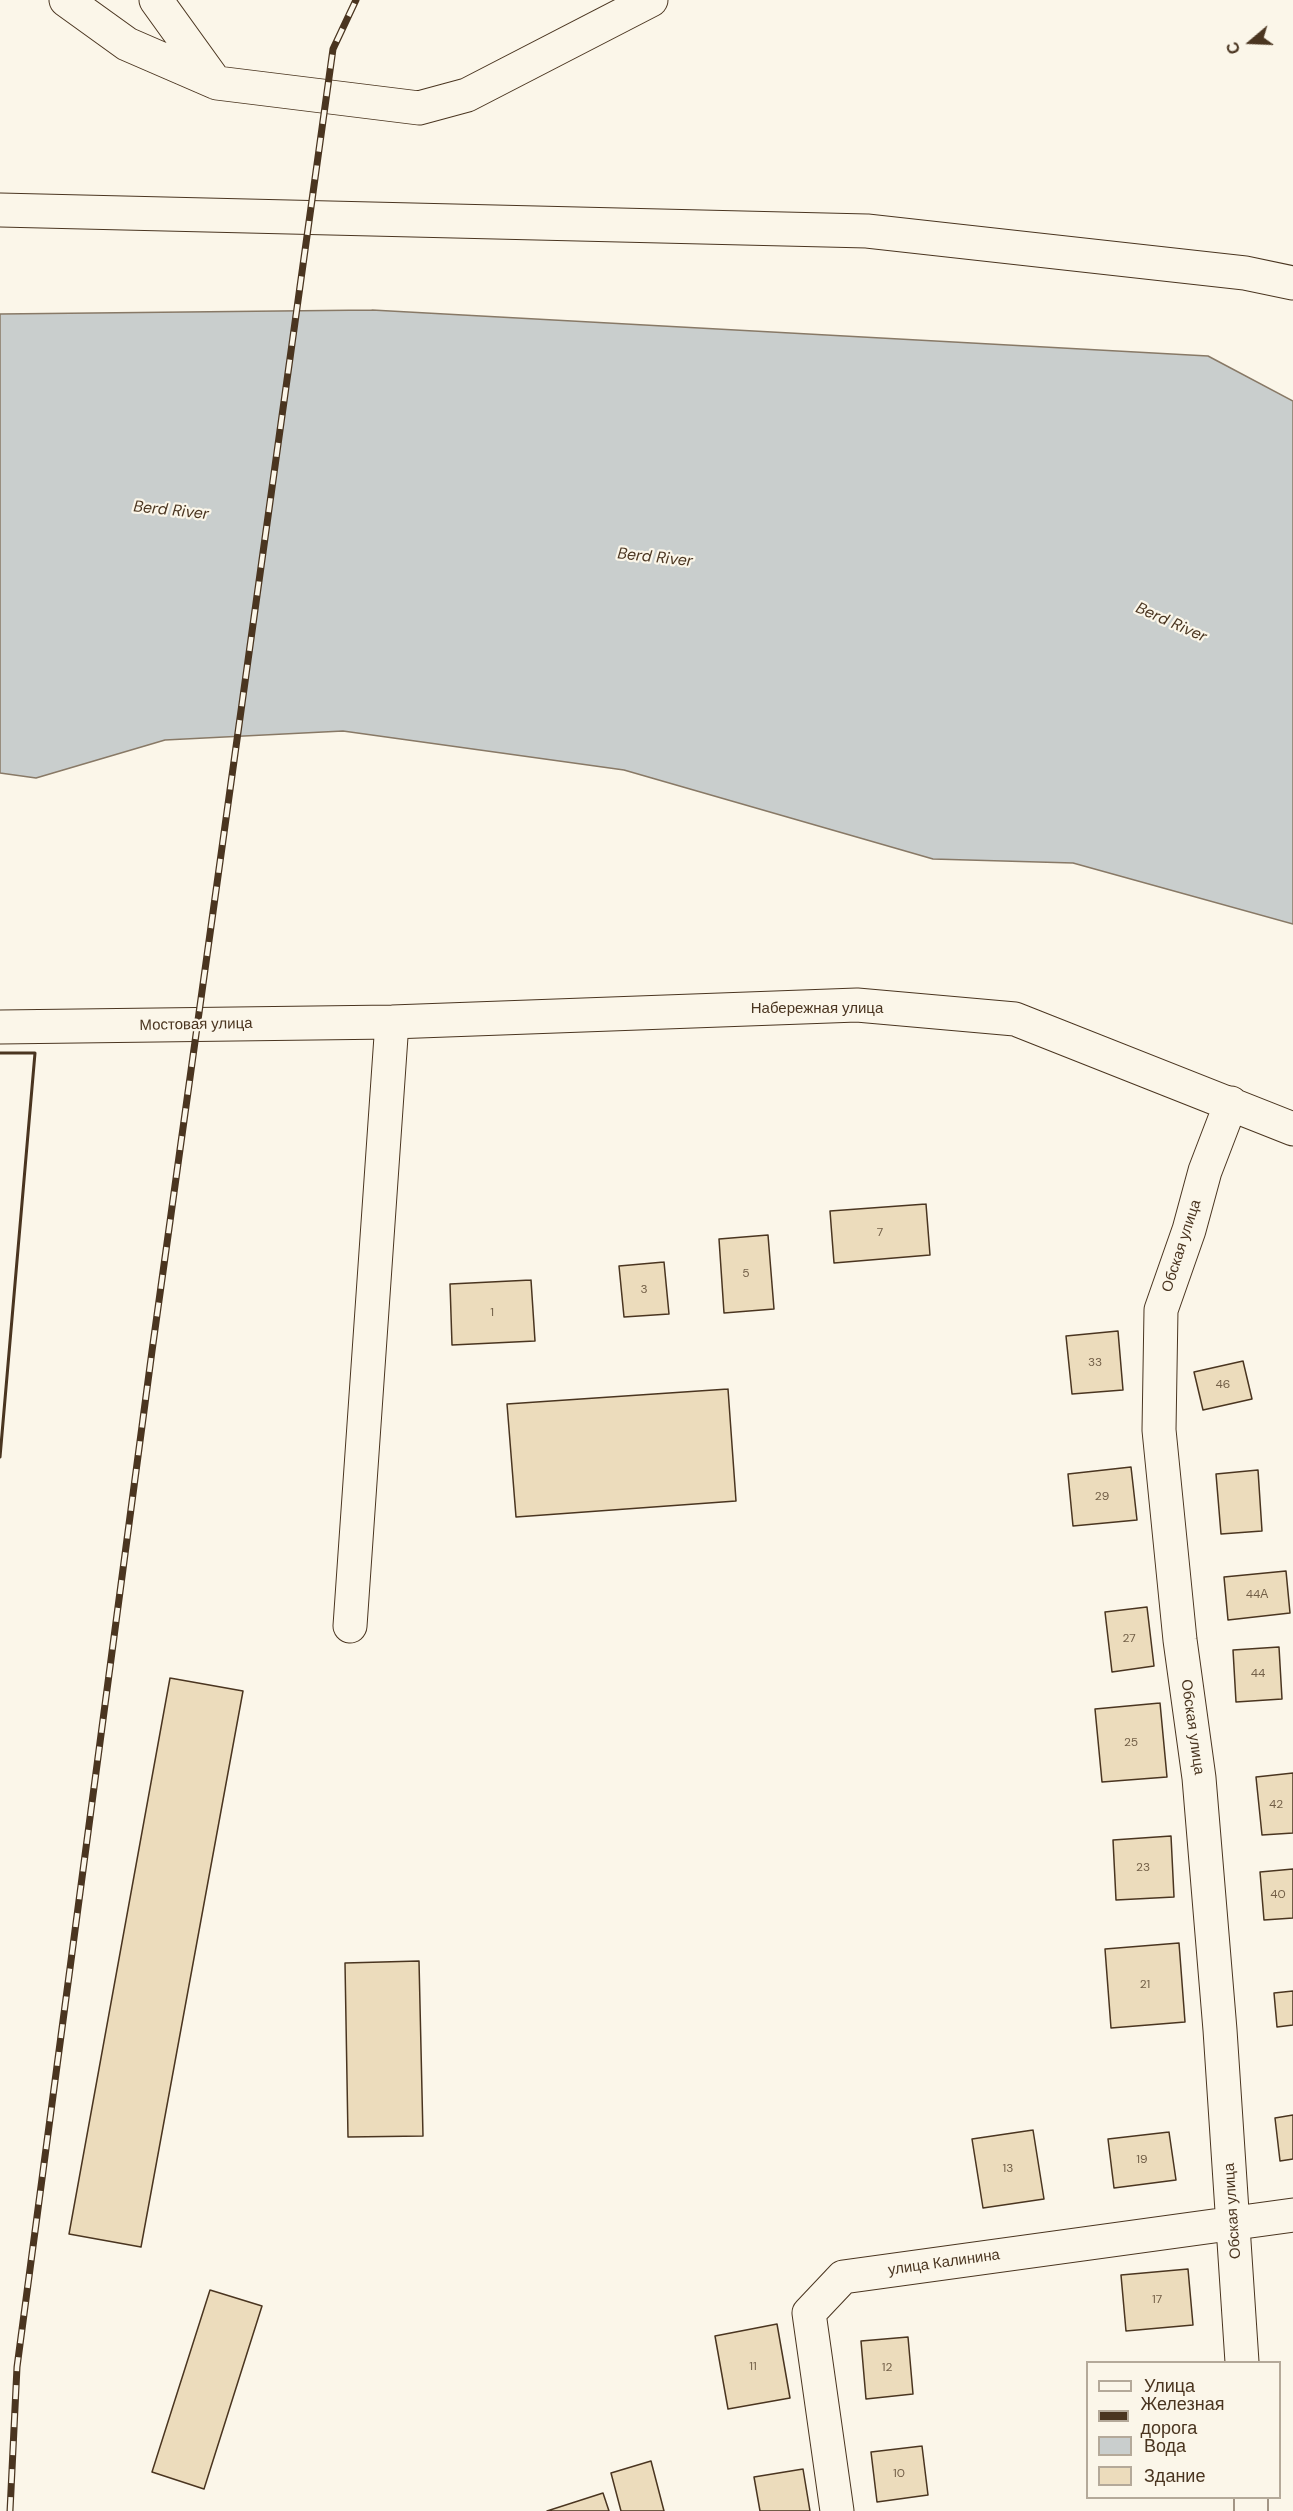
<!DOCTYPE html>
<meta charset="utf-8">
<style>
body{margin:0}
#map{position:relative;width:1293px;height:2511px;overflow:hidden;background:#fbf6e9;font-family:"DM Sans",sans-serif}
canvas{display:block}
.legend{position:absolute;left:1086px;top:2361px;width:195px;height:138px;box-sizing:border-box;background:#fbf6e9;border:2px solid #b4a999;margin:0;padding:8px 10px;list-style:none;font-size:18px;color:#4a3520}
.legend li{display:flex;align-items:center;gap:12px;height:30px}
.legend b{width:30px;border:2px solid #b4a999}
.north{position:absolute;left:1221px;top:12px;width:60px;height:60px;-webkit-text-stroke:4px #fbf6e9;paint-order:stroke;rotate:251deg;font-size:16px;font-weight:700;line-height:24px;text-align:center;color:#4a3520}
.north::after{content:'';display:block;margin:auto;width:21px;height:27px;background:#4a3520;clip-path:polygon(50% 0,100% 100%,50% 72%,0 100%)}
</style>
<div id="map">
<canvas width="1293" height="2511"></canvas>
<ul class="legend">
<li><b style="height:8px;background:#fbf6e9"></b>Улица</li>
<li><b style="height:8px;background:#4a3520"></b>Железная дорога</li>
<li><b style="height:16px;background:#c9cecd"></b>Вода</li>
<li><b style="height:16px;background:#ecdcbc"></b>Здание</li>
</ul>
<div class="north">С</div>
</div>
<script>
const context = document.querySelector('canvas').getContext('2d');
context.lineJoin = 'round';
function fillPath(path, color) { context.fillStyle = color; context.fill(path, 'evenodd'); }
const poly = rows => new Path2D(rows.map(r => 'M' + r).join(''));
function stroke(path, color, width, dash) { context.strokeStyle = color; context.lineWidth = width; context.lineCap = dash ? 'butt' : 'round'; context.setLineDash(dash || []); context.stroke(path); }
function write(font, color, halo, rows, align = 'center') {
  context.font = font + ' "DM Sans",sans-serif'; context.lineWidth = 4.5; context.setLineDash([]); context.textBaseline = 'middle'; context.strokeStyle = halo; context.fillStyle = color; for (const [text, x, y, turn = 0] of rows) {
    context.save(); context.translate(x, y); context.rotate((+turn || 0) * Math.PI / 180); context.textAlign = isNaN(turn) ? turn : align; if (halo) context.strokeText(text, 0, 0); context.fillText(text, 0, 0); context.restore();
  }
}
const water = poly([
 [372,310,1208,356,1293,401,1293,924,1073,863,933,859,624,770,343,731,165,740,36,778,0,773,0,314,372,310]
]);
fillPath(water, '#c9cecd');
stroke(water, '#887966', 1.5);
const building = poly([
 [926,1204,930,1255,834,1263,830,1211,926,1204],
 [768,1235,774,1309,724,1313,719,1239,768,1235],
 [664,1262,669,1314,624,1317,619,1266,664,1262],
 [531,1280,535,1341,452,1345,450,1284,531,1280],
 [1118,1331,1123,1390,1072,1394,1066,1336,1118,1331],
 [1243,1361,1252,1399,1203,1410,1194,1372,1243,1361],
 [728,1389,736,1501,516,1517,507,1404,728,1389],
 [1131,1467,1137,1520,1073,1526,1068,1474,1131,1467],
 [1258,1470,1262,1531,1221,1534,1216,1474,1258,1470],
 [1286,1571,1290,1613,1228,1620,1224,1577,1286,1571],
 [1147,1607,1154,1666,1112,1672,1105,1612,1147,1607],
 [1279,1647,1282,1699,1236,1702,1233,1650,1279,1647],
 [170,1678,243,1691,141,2247,69,2234,170,1678],
 [1160,1703,1167,1777,1102,1782,1095,1709,1160,1703],
 [1293,1773,1293,1833,1262,1835,1256,1777,1293,1773],
 [1171,1836,1174,1897,1116,1900,1113,1840,1171,1836],
 [1293,1869,1293,1918,1264,1920,1260,1872,1293,1869],
 [1179,1943,1185,2022,1111,2028,1105,1949,1179,1943],
 [419,1961,423,2136,348,2137,345,1963,419,1961],
 [1293,1991,1293,2025,1277,2027,1274,1993,1293,1991],
 [1293,2115,1293,2159,1280,2161,1275,2118,1293,2115],
 [1033,2130,1044,2199,983,2208,972,2139,1033,2130],
 [1169,2132,1176,2180,1114,2188,1108,2139,1169,2132],
 [1188,2269,1193,2325,1126,2331,1121,2275,1188,2269],
 [210,2290,262,2306,204,2489,152,2472,210,2290],
 [777,2324,790,2398,728,2409,715,2336,777,2324],
 [908,2337,913,2394,866,2399,861,2341,908,2337],
 [922,2446,928,2495,877,2502,871,2452,922,2446],
 [651,2461,664,2511,621,2511,611,2473,651,2461],
 [803,2469,810,2511,760,2511,754,2477,803,2469],
 [603,2493,609,2511,547,2511,603,2493]
]);
fillPath(building, '#ecdcbc');
stroke(building, '#4a3520', 1.5);
const minor = poly([
 [66,0,127,44,217,83,419,108,467,95,651,0],
 [156,0,215,82],
 [0,210,867,231,1245,273,1293,283],
 [0,1027,392,1022,857,1005,1015,1019,1293,1129],
 [1231,1103,1205,1171,1189,1230,1161,1310,1159,1430,1180,1640,1199,1778,1220,2030,1242,2362],
 [350,1626,392,1022],
 [1251,2498,1251,2511],
 [837,2511,809,2313,843,2277,1293,2215]
]);
stroke(minor, '#4a3520', 35);
stroke(minor, '#fbf6e9', 33);
const rail = poly([
 [10,2511,17,2367,152,1351,333,49,356,0]
]);
stroke(rail, '#4a3520', 7);
stroke(rail, '#fbf6e9', 4.5, [14]);
stroke(poly([
 [0,1053,35,1053,0,1457]
]), '#4a3520', 3);
write('12px', '#725f47', null, [
 ["7",880,1233],
 ["5",746,1274],
 ["3",644,1290],
 ["1",492,1313],
 ["33",1095,1363],
 ["46",1223,1385],
 ["29",1102,1497],
 ["44А",1257,1595],
 ["27",1129,1639],
 ["44",1258,1674],
 ["25",1131,1743],
 ["42",1276,1805],
 ["23",1143,1868],
 ["40",1278,1895],
 ["21",1145,1985],
 ["19",1142,2160],
 ["13",1008,2169],
 ["17",1157,2300],
 ["11",753,2367],
 ["12",887,2368],
 ["10",899,2474]
]);
write('15px', '#4a3520', '#fbf6e9', [
 ["Набережная улица",817,1009],
 ["Мостовая улица",196,1025,-1],
 ["Обская улица",1182,1246,-72],
 ["Обская улица",1192,1727,82],
 ["Обская улица",1233,2211,-94],
 ["улица Калинина",944,2263,-8]
]);
write('italic 16px', '#4a3520', '#fbf6e9', [
 ["Berd River",171,511,6],
 ["Berd River",655,558,6],
 ["Berd River",1171,623,24]
]);
</script>
